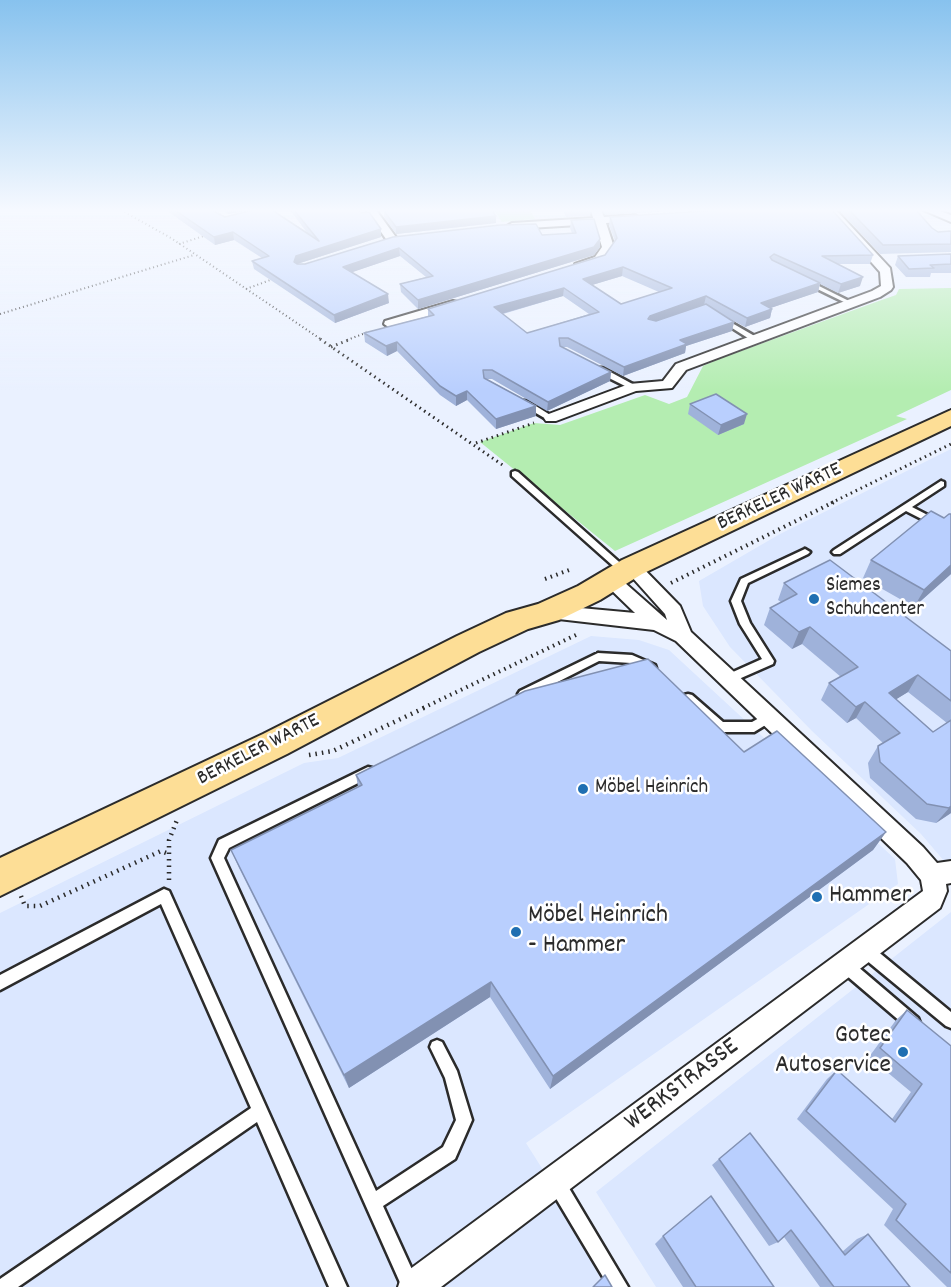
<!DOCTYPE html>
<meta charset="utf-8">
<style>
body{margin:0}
canvas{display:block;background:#eaf1ff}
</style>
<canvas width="951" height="1287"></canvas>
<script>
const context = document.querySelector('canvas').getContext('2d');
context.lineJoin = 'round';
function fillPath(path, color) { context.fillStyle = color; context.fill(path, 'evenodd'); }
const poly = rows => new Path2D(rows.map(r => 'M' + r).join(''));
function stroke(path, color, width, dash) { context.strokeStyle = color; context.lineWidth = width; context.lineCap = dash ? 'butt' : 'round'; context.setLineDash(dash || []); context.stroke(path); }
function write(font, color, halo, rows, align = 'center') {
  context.font = font + ' Dekko,sans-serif'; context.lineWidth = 5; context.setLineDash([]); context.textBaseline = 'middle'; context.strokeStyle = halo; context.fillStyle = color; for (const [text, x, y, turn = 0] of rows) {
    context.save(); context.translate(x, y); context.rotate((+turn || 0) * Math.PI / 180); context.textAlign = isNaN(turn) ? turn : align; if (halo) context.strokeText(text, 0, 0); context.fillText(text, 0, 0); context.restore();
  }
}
fillPath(poly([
 [951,449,951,869,921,834,812,731,730,647,703,606,699,581,780,534],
 [591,636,639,640,669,650,895,859,898,884,526,1143,617,1287,0,1287,0,913,304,763,338,758],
 [951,912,951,1287,656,1287,596,1192]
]), '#dbe7ff');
fillPath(poly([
 [494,210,530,210,535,219,502,222],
 [951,288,951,390,896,416,907,419,615,551,480,442,534,423,560,425,645,395,669,404,687,397,703,366,719,359,876,302,896,295,899,289]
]), '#b4edb1');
const lane = poly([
 [805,281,809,281,853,303,848,304,805,283,805,281],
 [721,319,725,319,758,338,751,340,721,321,721,319],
 [597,368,603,368,638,387,631,389,597,372,597,368],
 [522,401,528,401,555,418,554,420,548,420,522,405,522,401],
 [515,471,518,472,627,569,629,571,627,573,621,573,512,476,512,472,515,471],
 [941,481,944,482,944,486,912,507,951,527,951,534,906,511,840,554,834,554,832,552,834,550,941,481],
 [805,549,810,552,808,554,748,583,741,601,750,623,774,661,773,664,732,682,724,682,723,679,724,676,762,659,740,624,731,601,741,579,805,549],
 [598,653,632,655,655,665,656,668,655,671,651,672,631,663,599,661,528,697,520,697,518,694,520,691,598,653],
 [688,694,692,695,723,722,752,722,768,713,772,715,774,718,772,721,754,732,720,732,716,730,684,701,682,698,684,695,688,694],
 [368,767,372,768,374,772,372,776,229,848,224,858,376,1191,443,1147,456,1120,445,1078,430,1047,432,1042,437,1040,442,1042,457,1071,472,1120,455,1159,383,1206,420,1287,402,1287,211,858,219,840,368,767],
 [164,889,169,891,347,1287,329,1287,257,1122,18,1287,0,1287,0,1279,251,1108,161,904,0,990,0,975,164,889],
 [865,943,870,945,951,1012,951,1028,946,1026,860,955,858,950,860,945,865,943],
 [845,958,850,960,918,1018,920,1023,918,1028,913,1030,908,1028,840,970,838,965,840,960,845,958],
 [557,1176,563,1178,628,1287,609,1287,551,1190,549,1184,551,1178,557,1176]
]);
const street = poly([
 [366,210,376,210,398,240,396,242,388,242,366,210],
 [591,210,601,210,604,217,635,215,640,218,635,221,606,223,614,247,603,261,579,270,575,268,575,264,595,257,602,247,595,224,512,229,507,226,512,223,593,218,591,210],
 [825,210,836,210,890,268,893,287,891,290,880,297,686,370,672,388,636,391,556,421,546,421,544,418,546,415,629,384,663,381,676,364,872,291,881,286,880,272,825,210],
 [923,210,937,210,951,215,951,222,923,210],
 [453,301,457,302,459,305,457,308,390,328,384,324,385,321,453,301],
 [632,561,638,563,680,606,691,632,923,847,937,863,951,861,951,883,946,884,947,891,940,908,441,1287,398,1287,402,1275,923,891,921,880,907,863,676,641,654,630,541,617,539,612,541,607,548,605,635,613,604,583,601,579,604,575,610,573,616,575,667,620,665,614,623,567,626,563,632,561]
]);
const primary = poly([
 [951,410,951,426,642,574,600,600,559,620,528,629,479,652,287,754,0,896,0,858,263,734,457,636,506,613,538,604,578,586,622,560,951,410]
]);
stroke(lane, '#2b2b2b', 5);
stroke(street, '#2b2b2b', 4);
stroke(primary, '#2b2b2b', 4);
stroke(poly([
 [121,210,171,238,322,340],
 [179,244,207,235],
 [246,289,273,279],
 [0,314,194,255],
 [347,340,368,332]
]), '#2b2b2b', 2, [1, 3]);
stroke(poly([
 [320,339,504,466],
 [331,347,351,339],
 [476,443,534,423],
 [831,503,951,444]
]), '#2b2b2b', 3, [1.5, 4]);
stroke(poly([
 [545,579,572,569],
 [671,583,834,502],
 [423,708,580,633]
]), '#2b2b2b', 4, [1.5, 4.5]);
stroke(poly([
 [309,755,333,751,426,707],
 [169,880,169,840,177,820],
 [21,896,25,906,40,906,161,851,169,854]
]), '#2b2b2b', 4.5, [1.5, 5]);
fillPath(lane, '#fff');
fillPath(street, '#fff');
fillPath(primary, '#fdde96');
fillPath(poly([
 [166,210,211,210,225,217,308,234,290,210,359,210,362,213,381,229,381,237,297,264,305,264,393,237,542,235,572,233,570,228,571,220,600,247,594,255,418,309,401,292,400,284,426,277,400,256,352,272,389,303,335,323,254,269,252,261,262,258,234,240,215,245],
 [221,210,249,210,228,214],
 [563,210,591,210,590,216,566,217],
 [602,210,685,210,605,215],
 [839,210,916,210,932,228,938,232,951,231,951,252,880,254],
 [384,211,496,216,496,223,396,234,384,217],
 [610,217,873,255,870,264,838,264,860,286,838,293,820,284,818,292,770,308,772,309,770,318,745,327,721,314,734,322,732,331,686,346,685,353,623,376,567,347,563,347,611,372,610,381,547,411,492,379,487,379,536,406,536,416,496,429,467,400,456,406,440,395,397,351,387,356,365,342,364,333,428,316,428,309,605,255,615,241,609,225],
 [622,276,659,292,621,304,592,285],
 [563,296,589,314,527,333,503,314],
 [951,254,951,273,931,273,930,277,906,277,895,265,898,256],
 [690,404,744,424,718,435,688,414],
 [951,514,951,574,914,607,863,578,871,560],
 [784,583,951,651,951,813,936,823,916,819,870,778,868,763,878,746,883,743,856,718,847,723,821,700,829,683,841,677,802,644,792,649,764,625,770,608,781,602,778,600],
 [908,692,947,723,933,732,896,699],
 [744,752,886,832,873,850,550,1089,490,997,349,1088,239,868,231,850,358,787,356,775],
 [907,1010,951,1046,951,1287,947,1287,884,1225,893,1209,797,1119,827,1079,837,1070,892,1119,911,1092,869,1057,896,1020],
 [719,1159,842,1252,857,1239,868,1234,910,1287,820,1287,784,1237,778,1242,769,1246,712,1165],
 [663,1236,774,1287,683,1287,655,1244]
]), '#9fb2da');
fillPath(poly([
 [227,210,249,210,228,214],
 [496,216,496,223,396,234,396,227],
 [381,229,381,237,297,264,296,270,294,262,296,256],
 [233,232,234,240,215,245,214,237],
 [600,239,600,247,594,255,418,309,418,300],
 [399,248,400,256,344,275,343,267],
 [623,267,622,276,582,288,583,279],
 [863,277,860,286,838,293,841,284],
 [820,283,818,292,759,312,761,303],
 [564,288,563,296,494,316,494,307],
 [388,294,389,303,335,323,334,315],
 [706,296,704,305,648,325,650,316],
 [772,309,770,318,745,327,747,318],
 [734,322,732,331,686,346,685,353,623,376,624,367,680,340],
 [397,342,397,351,387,356,386,346],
 [611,372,610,381,547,411,548,402],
 [467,391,467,400,456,406,456,396],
 [536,406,536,416,496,429,496,419],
 [747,414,744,424,718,435,721,425],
 [951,565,951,574,914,607,924,590],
 [810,627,802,644,792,649,799,632],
 [918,675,908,692,879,710,889,693],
 [865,702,856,718,847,723,856,707],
 [951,806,951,813,936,823,949,808],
 [886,832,873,850,550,1089,553,1076],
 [491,982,490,997,349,1088,344,1075]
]), '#8291b2');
const building = poly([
 [175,210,211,210,225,217,253,210,272,210,319,241,294,210,359,210,362,213,369,212,381,229,296,256,294,262,297,264,305,264,393,237,500,225,536,224,542,235,576,233,571,220,594,219,600,239,594,247,418,300,400,284,433,276,399,248,343,267,388,294,334,315,252,261,269,256,233,232,214,237,175,210],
 [390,210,492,210,496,216,396,227,384,211,390,210],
 [722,210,832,210,873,255,822,256,863,277,841,284,774,254,770,257,772,260,820,283,761,303,772,309,747,318,706,296,650,316,648,319,656,321,706,304,734,322,680,340,687,344,624,367,568,338,559,338,560,346,611,372,548,402,492,370,483,370,484,378,536,406,496,419,467,391,456,396,440,386,397,342,386,346,364,333,434,315,428,309,605,255,617,238,610,217,722,210],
 [623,267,672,288,621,304,583,279,623,267],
 [564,288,599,312,527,333,494,307,564,288],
 [849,210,916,210,932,228,938,232,951,231,951,244,883,245,849,210],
 [951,254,951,264,930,265,934,268,909,269,898,256,951,254],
 [716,394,747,414,721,425,690,404,716,394],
 [931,511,944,518,949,514,951,514,951,565,924,590,871,560,931,511],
 [830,560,951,651,951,701,918,675,889,693,933,732,951,720,951,806,949,808,927,804,880,762,878,746,900,733,865,702,856,707,829,683,858,667,810,627,799,632,770,608,797,594,784,583,830,560],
 [648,659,744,752,777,731,886,832,553,1076,491,982,344,1075,231,850,362,785,356,775,525,691,648,659],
 [907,1010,951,1046,951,1273,896,1220,906,1204,806,1111,837,1070,895,1122,922,1084,880,1048,907,1010],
 [750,1133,845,1255,868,1234,910,1287,834,1287,791,1230,778,1242,719,1159,750,1133],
 [711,1196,774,1287,696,1287,663,1236,711,1196],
 [605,1275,612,1287,593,1287,605,1275]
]);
fillPath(building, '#b9cffe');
stroke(building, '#8291b2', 1.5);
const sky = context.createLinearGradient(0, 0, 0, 390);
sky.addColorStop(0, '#87c2ee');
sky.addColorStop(0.54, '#f6f9ff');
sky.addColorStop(1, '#f6f9ff00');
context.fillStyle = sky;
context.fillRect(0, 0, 951, 390);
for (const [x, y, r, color] of [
 [814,599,6,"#1f6fb2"],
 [583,789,6,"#1f6fb2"],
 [817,897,6,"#1f6fb2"],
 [516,932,6,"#1f6fb2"],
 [903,1052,6,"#1f6fb2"]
]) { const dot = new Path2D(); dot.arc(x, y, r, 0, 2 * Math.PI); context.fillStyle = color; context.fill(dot); stroke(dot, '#fff', 2); }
write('21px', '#2b2b2b', '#fff', [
 ["BERKELER WARTE",780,498,-25],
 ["BERKELER WARTE",259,751,-27]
]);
write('21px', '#2b2b2b', '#fff', [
 ["Siemes",826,587],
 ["Schuhcenter",826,611],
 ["Möbel Heinrich",595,789]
], 'left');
write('26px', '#2b2b2b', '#fff', [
 ["Hammer",829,897],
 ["Möbel Heinrich",528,917],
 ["- Hammer",528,947],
 ["Gotec",891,1037,"right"],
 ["Autoservice",891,1067,"right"]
], 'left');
write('26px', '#2b2b2b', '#fff', [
 ["WERKSTRASSE",683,1086,-37]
]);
</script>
